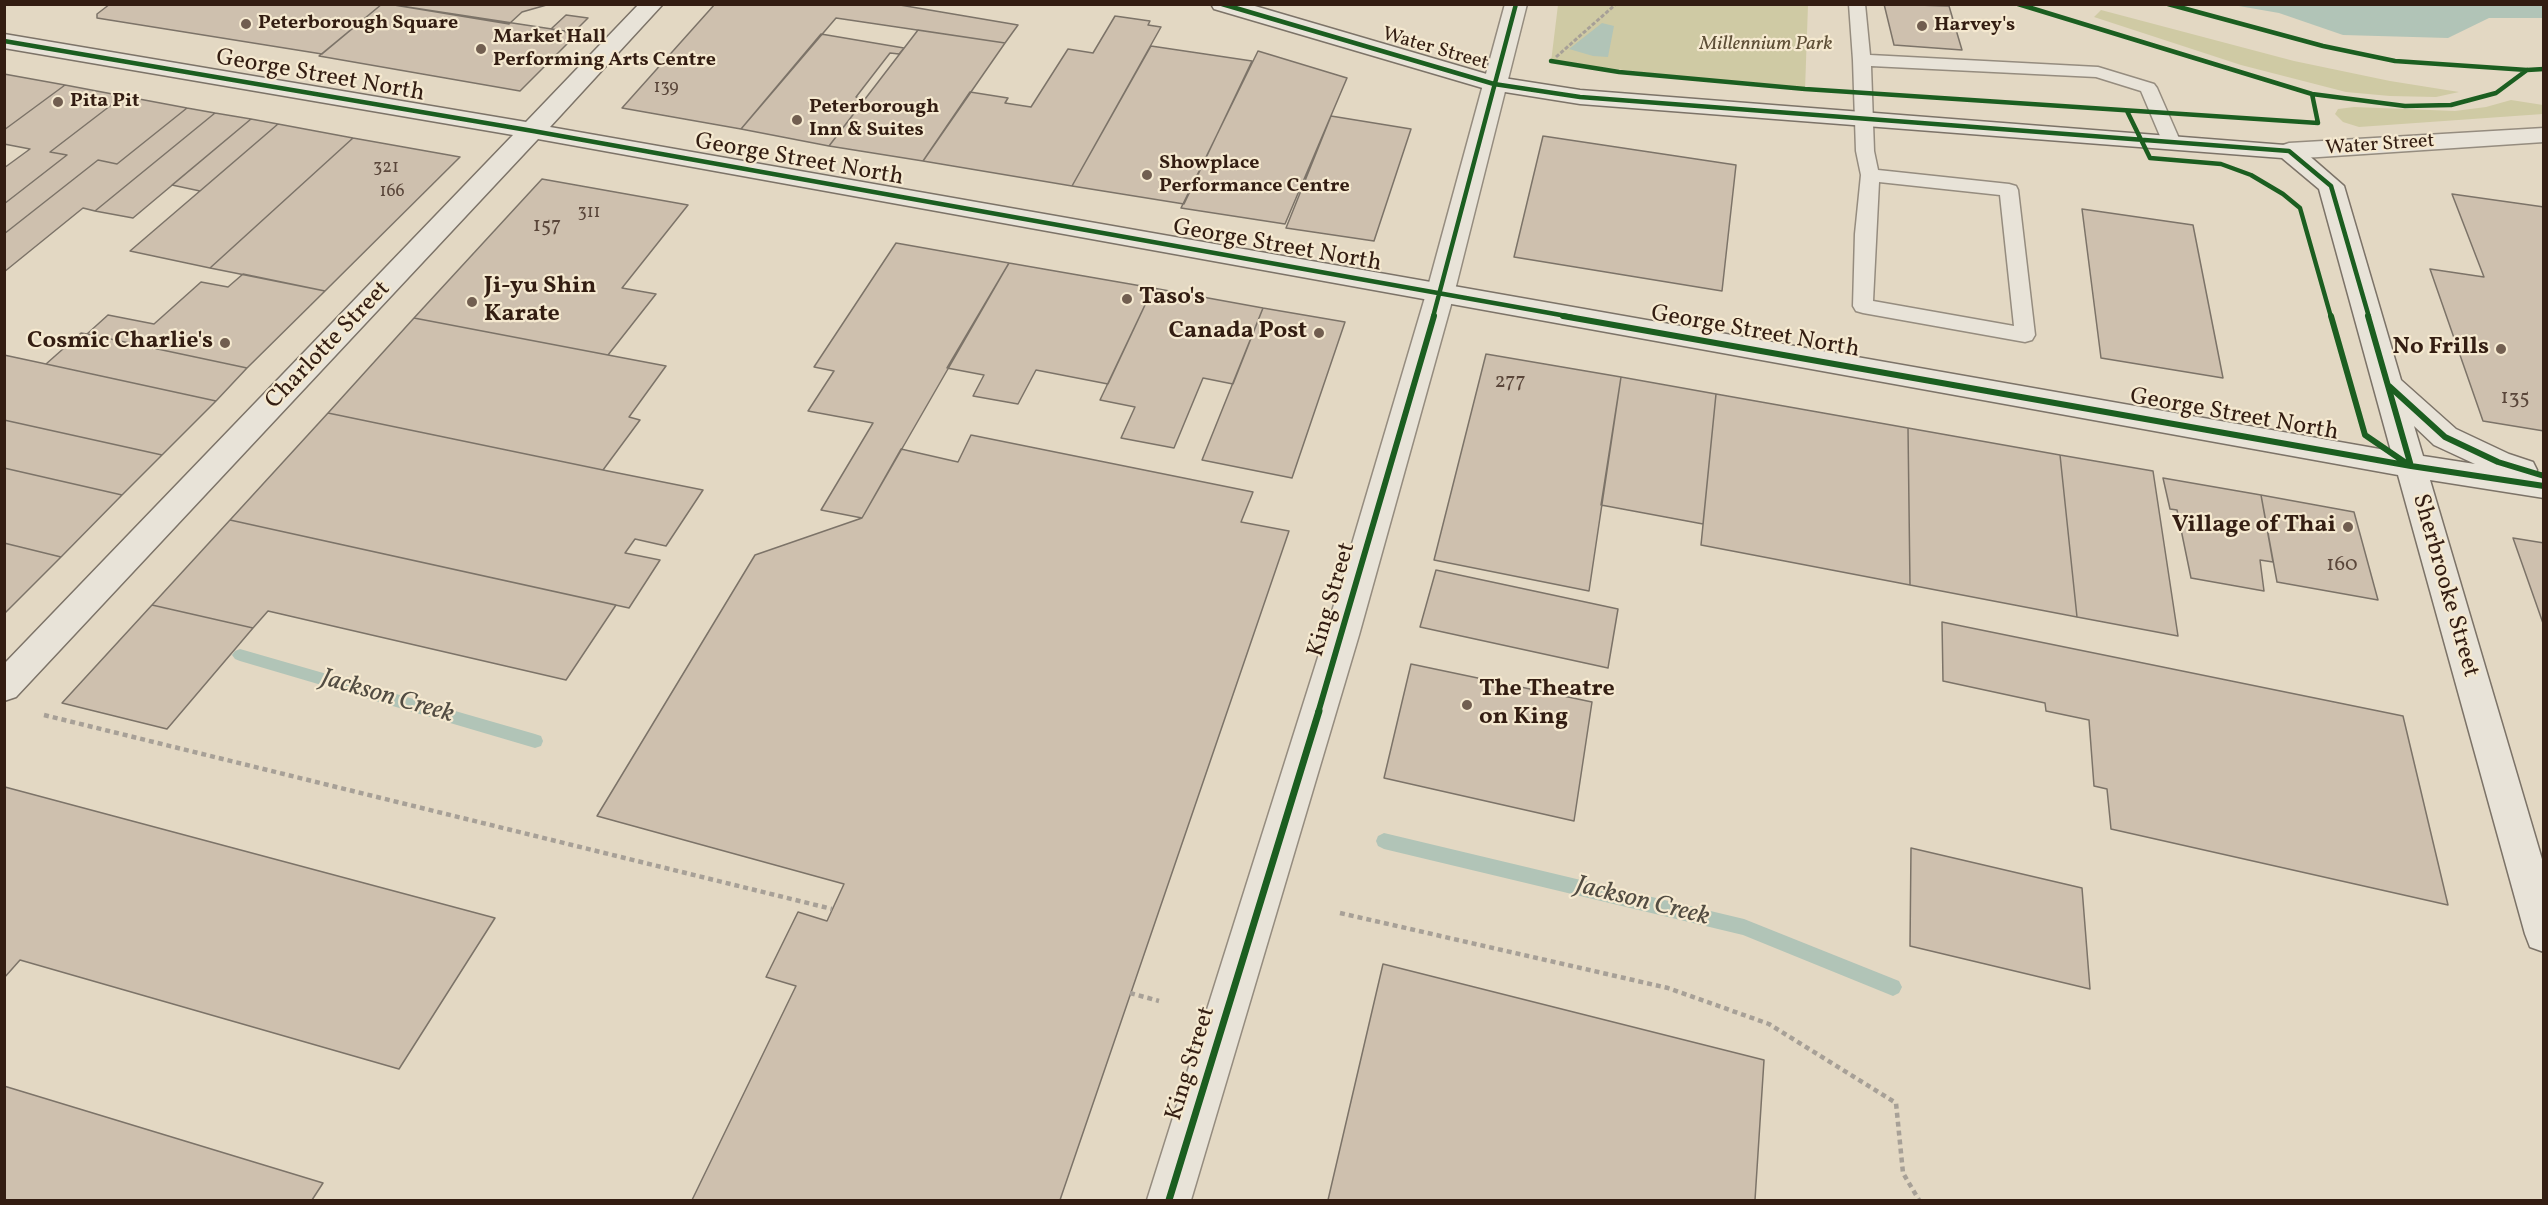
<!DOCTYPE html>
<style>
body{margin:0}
#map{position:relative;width:2548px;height:1205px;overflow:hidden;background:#e3d8c3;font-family:Vollkorn,serif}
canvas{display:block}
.frame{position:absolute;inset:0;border:6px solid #331d12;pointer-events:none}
</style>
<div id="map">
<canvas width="2548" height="1205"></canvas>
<div class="frame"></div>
</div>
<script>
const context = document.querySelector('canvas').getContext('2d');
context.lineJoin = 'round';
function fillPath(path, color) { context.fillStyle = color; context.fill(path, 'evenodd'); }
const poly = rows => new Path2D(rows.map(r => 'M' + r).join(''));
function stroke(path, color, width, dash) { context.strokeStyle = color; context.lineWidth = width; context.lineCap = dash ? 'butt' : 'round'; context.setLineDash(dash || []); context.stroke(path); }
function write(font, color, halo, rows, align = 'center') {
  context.font = font + ' Vollkorn,serif'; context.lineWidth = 4.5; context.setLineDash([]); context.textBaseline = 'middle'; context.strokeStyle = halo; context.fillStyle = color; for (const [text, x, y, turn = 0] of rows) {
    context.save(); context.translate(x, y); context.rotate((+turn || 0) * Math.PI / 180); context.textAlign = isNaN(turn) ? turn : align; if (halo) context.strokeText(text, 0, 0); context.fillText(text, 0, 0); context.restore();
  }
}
fillPath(poly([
 [1558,5,1808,5,1805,90,1551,62],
 [2101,10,2294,61,2390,81,2459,92,2436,97,2390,96,2346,92,2241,65,2094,17],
 [2511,100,2543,105,2543,114,2359,127,2343,122,2335,114,2338,109,2354,107,2455,111,2486,107]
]), '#cfcaa4');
fillPath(poly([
 [2543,4,2543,18,2489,18,2448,38,2343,35,2279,13,2233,5],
 [1602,23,1614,26,1608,57,1593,56,1569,49]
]), '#b1c4b7');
fillPath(poly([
 [240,649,535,734,541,736,543,741,541,746,535,748,240,661,235,659,232,655,235,651,240,649],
 [1384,833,1744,919,1899,981,1902,987,1899,993,1893,996,1743,935,1384,849,1378,846,1376,841,1378,836,1384,833]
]), '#b1c4b7');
const building = poly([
 [110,4,382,4,322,54,97,18,97,14,110,4],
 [382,4,388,4,578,33,520,91,319,56,382,4],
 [388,4,550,4,522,12,509,24,388,4],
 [715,4,894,4,1018,25,1005,43,836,18,741,129,622,108,715,4],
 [1884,4,1949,6,1962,50,1894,45,1884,4],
 [566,15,588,18,573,33,551,29,566,15],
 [1115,16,1150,21,1148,25,1161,27,1072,186,923,161,970,92,1008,98,1005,103,1031,107,1068,49,1093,53,1115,16],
 [918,30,1005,43,923,161,829,146,918,30],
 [821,34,904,48,899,54,890,53,856,97,865,99,829,146,741,129,821,34],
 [1151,46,1252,61,1184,204,1072,186,1151,46],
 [1258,51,1347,78,1285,224,1181,208,1258,51],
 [4,74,65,85,4,130,4,74],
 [65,85,123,96,50,152,67,155,4,204,4,168,30,149,4,144,4,130,65,85],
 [123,96,187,108,117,164,98,160,4,234,4,204,67,155,50,152,123,96],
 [187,108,215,113,95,211,83,208,4,272,4,234,98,160,117,164,187,108],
 [215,113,251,119,133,218,95,211,215,113],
 [1331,116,1411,129,1374,241,1286,228,1331,116],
 [251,119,278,124,200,191,172,185,251,119],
 [278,124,353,138,210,268,130,251,278,124],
 [1543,136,1736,165,1722,291,1514,257,1543,136],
 [353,138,460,157,325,291,210,268,353,138],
 [542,179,688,205,622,288,656,294,608,355,414,318,542,179],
 [2452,194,2544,207,2544,431,2483,421,2430,269,2484,277,2452,194],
 [2082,209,2193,225,2223,378,2101,358,2082,209],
 [896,243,1009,263,862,518,821,510,873,423,808,411,834,371,814,367,896,243],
 [1009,263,1153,288,1108,384,1036,370,1018,404,973,396,984,375,947,368,1009,263],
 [243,274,325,291,247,368,87,334,108,315,154,324,201,282,228,287,243,274],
 [1153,288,1263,308,1233,384,1203,378,1174,448,1121,438,1135,407,1100,400,1153,288],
 [1263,308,1345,322,1292,478,1202,460,1263,308],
 [414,318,608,355,666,366,629,417,640,420,603,470,328,413,414,318],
 [81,333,87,334,247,368,216,401,46,364,81,333],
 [1486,354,1621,377,1589,591,1434,560,1486,354],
 [4,355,46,364,216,401,162,455,4,420,4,355],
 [1621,377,1716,394,1703,524,1601,505,1621,377],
 [1716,394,1908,428,1910,585,1701,545,1716,394],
 [328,413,603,470,703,490,666,546,635,539,625,553,660,560,629,608,230,520,328,413],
 [4,420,162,455,122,495,4,468,4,420],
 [1908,428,2060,455,2077,617,1910,585,1908,428],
 [971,435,1253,492,1241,522,1289,531,1060,1200,692,1200,796,986,766,977,798,912,827,921,844,884,597,816,755,555,862,518,901,449,958,462,971,435],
 [2060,455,2153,471,2178,636,2077,617,2060,455],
 [4,468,122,495,61,557,4,543,4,468],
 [2163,478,2261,495,2273,562,2260,560,2264,591,2191,578,2177,510,2170,509,2163,478],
 [2261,495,2354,512,2378,600,2277,582,2261,495],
 [230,520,616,605,566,680,268,611,253,628,152,605,230,520],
 [2513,538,2544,543,2544,626,2513,538],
 [4,543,61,557,4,614,4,543],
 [1436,570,1618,609,1608,668,1420,627,1436,570],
 [152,605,253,628,167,729,62,703,152,605],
 [1942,622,2403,716,2448,905,2111,829,2107,789,2094,786,2089,720,2046,711,2045,703,1943,681,1942,622],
 [1411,664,1592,702,1574,821,1384,778,1411,664],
 [5,787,495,918,399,1069,20,960,4,978,5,787],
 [1911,848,2082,888,2090,989,1910,946,1911,848],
 [1383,964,1764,1060,1755,1200,1328,1200,1383,964],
 [4,1086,323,1183,312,1200,4,1200,4,1086]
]);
fillPath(building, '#cec0ae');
stroke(building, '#7c7368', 1.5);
const lane = poly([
 [1849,4,1865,4,1870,55,2098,67,2154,84,2157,88,2181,143,2178,147,2172,148,2166,147,2163,143,2141,91,2096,77,1871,66,1874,151,1878,170,2009,184,2016,186,2018,190,2035,335,2032,340,2025,342,1863,313,1856,311,1853,306,1855,234,1861,175,1856,151,1853,60,1849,4],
 [1879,182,2000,195,2014,326,1873,301,1879,182]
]);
const street = poly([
 [1505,4,1527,4,1454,294,1359,635,1191,1200,1147,1200,1325,635,1426,294,1505,4],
 [2544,128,2544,142,2289,159,2280,156,2276,151,2280,146,2289,143,2544,128]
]);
const secondary = poly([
 [639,4,663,4,550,127,2391,451,2319,189,2282,158,1580,104,1486,89,1214,9,1211,4,1248,4,1497,77,1580,90,2298,146,2344,186,2401,380,2456,429,2509,454,2533,462,2537,470,2536,473,2544,474,2544,498,2430,480,2544,866,2544,952,2530,947,2525,934,2398,475,538,139,16,697,4,701,4,664,513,135,4,48,4,34,526,122,639,4],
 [2414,426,2434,445,2475,464,2423,456,2414,426]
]);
stroke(lane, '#958c7f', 3);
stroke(street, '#958c7f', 3);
stroke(secondary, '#7c7368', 3);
stroke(poly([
 [1556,57,1616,4]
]), '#a7a097', 3, [4, 2]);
stroke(poly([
 [44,715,832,909],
 [1340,913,1668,988,1769,1024,1896,1103,1903,1173,1919,1200],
 [1130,993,1159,1001]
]), '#a7a097', 4.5, [5, 4]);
fillPath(lane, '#e8e3d8');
fillPath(street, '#e8e3d8');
fillPath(secondary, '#e8e3d8');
stroke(poly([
 [1222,4,1494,84,1580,97,2289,151,2331,186,2369,317],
 [2018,4,2312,94,2405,106,2451,105,2496,93,2527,70],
 [2168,4,2323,46,2395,61,2527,70,2544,69],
 [4,41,533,131,1572,317],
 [1551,61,1619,72,1805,89,2318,123,2312,94],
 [2127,111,2150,158,2221,164,2251,175,2283,194,2300,208,2331,317],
 [1433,317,1516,4]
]), '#1b5e20', 4.5);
stroke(poly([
 [1563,316,2411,466,2544,486],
 [2331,316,2365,435,2406,463],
 [2368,316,2411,466],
 [2389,386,2445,437,2498,462,2544,476],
 [1318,713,1434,316]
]), '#1b5e20', 6);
stroke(poly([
 [1169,1200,1319,711]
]), '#1b5e20', 7);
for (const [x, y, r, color] of [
 [246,24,6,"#715e50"],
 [1922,26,6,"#715e50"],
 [481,49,6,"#715e50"],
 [58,102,6,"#715e50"],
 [797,120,6,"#715e50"],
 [1147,175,6,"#715e50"],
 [1127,299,6,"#715e50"],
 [472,302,6,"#715e50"],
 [1319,333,6,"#715e50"],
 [225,343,6,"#715e50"],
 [2501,349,6,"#715e50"],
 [2348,527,6,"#715e50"],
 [1467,705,6,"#715e50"]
]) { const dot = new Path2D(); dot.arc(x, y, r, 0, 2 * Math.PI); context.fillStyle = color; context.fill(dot); stroke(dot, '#f5e9d0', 2); }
write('18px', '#5a463a', null, [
 ["139",666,89],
 ["321",386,169],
 ["166",392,193],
 ["311",589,214]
]);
write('bold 20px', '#331d12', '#f5e9d0', [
 ["Peterborough Square",258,24],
 ["Harvey's",1934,26],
 ["Market Hall",493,38],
 ["Performing Arts Centre",493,61],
 ["Pita Pit",70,102],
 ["Peterborough",809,108],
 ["Inn & Suites",809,131],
 ["Showplace",1159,164],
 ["Performance Centre",1159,187]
], 'left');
write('italic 20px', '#5d4e36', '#f5e9d0', [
 ["Millennium Park",1766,45]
]);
write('20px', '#331d12', '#f5e9d0', [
 ["Water Street",1435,50,16],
 ["Water Street",2380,146,-4]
]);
write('21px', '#5a463a', null, [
 ["157",547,227],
 ["277",1510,383],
 ["135",2515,399],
 ["160",2342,566]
]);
write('24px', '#331d12', '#f5e9d0', [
 ["George Street North",320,77,10],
 ["George Street North",799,161,10],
 ["George Street North",1277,247,10],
 ["George Street North",1755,333,10],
 ["Charlotte Street",329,346,-46],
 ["George Street North",2234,416,10],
 ["Sherbrooke Street",2444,586,74],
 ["King Street",1333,600,-74],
 ["King Street",1192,1064,-73]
]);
write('bold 24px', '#331d12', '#f5e9d0', [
 ["Ji-yu Shin",484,288,"left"],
 ["Karate",484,316,"left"],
 ["Taso's",1139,299,"left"],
 ["Canada Post",1307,333],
 ["Cosmic Charlie's",213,343],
 ["No Frills",2489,349],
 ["Village of Thai",2336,527],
 ["The Theatre",1479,691,"left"],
 ["on King",1479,719,"left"]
], 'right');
write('italic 26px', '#524c42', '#f5e9d0', [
 ["Jackson Creek",387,698,16],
 ["Jackson Creek",1642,903,14]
]);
</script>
